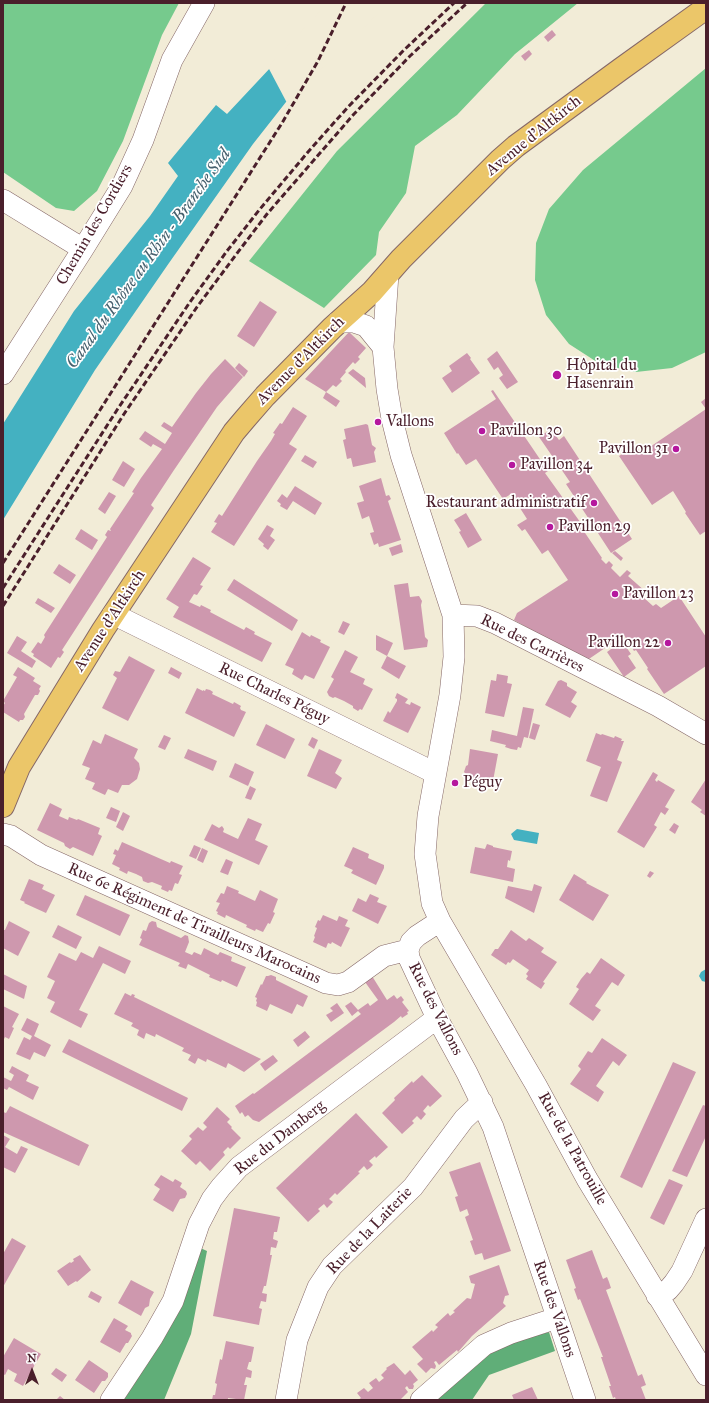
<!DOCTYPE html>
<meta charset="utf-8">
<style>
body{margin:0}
#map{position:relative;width:709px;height:1403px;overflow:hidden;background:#f2ecd7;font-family:"IM FELL Great Primer",serif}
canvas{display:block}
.frame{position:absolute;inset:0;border:4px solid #4a1f2b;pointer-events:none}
.north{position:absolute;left:12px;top:1351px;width:40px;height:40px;-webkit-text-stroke:3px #fff;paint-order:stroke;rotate:0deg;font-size:11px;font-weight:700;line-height:16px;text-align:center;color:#4a1f2b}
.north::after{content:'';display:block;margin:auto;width:14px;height:18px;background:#4a1f2b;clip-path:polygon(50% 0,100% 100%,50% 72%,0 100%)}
</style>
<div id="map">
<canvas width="709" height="1403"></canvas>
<div class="frame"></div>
<div class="north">N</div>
</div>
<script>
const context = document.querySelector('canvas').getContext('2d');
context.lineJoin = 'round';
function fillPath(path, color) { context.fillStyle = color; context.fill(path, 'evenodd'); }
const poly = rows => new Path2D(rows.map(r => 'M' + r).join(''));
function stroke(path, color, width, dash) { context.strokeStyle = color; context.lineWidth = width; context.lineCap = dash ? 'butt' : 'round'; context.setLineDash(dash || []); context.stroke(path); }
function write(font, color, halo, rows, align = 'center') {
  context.font = font + ' "IM FELL Great Primer",serif'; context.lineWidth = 3.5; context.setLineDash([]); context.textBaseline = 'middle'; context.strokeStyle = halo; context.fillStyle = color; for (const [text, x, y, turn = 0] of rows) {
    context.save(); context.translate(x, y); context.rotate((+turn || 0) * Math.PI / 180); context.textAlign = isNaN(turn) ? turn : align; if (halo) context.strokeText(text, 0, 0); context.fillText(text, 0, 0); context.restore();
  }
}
fillPath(poly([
 [3,3,179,3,162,35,123,141,97,191,74,211,56,208,3,172],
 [486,3,578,3,515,54,457,115,415,146,406,193,379,232,376,255,324,308,249,261,337,151],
 [706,68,706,352,672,368,636,372,600,364,569,344,546,315,535,280,536,243,549,209,583,170]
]), '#76ca8d');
fillPath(poly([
 [196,1246,207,1251,191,1334,164,1400,119,1400],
 [549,1332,555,1351,489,1375,472,1400,434,1400,493,1347]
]), '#60ae78');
fillPath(poly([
 [331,3,387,3,286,102,253,144,169,263,95,370,3,520,3,424,74,311,150,216,178,176,168,163,216,105,227,114],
 [517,829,539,833,537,844,514,840,511,834],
 [706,969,706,982,702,981,699,976,701,972]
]), '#44b1c1');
fillPath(poly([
 [328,3,389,3,287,103,268,67]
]), '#f2ecd7');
fillPath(poly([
 [552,30,556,35,548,42,544,37],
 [529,50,532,54,525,61,521,56],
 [260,301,277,312,254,347,237,336],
 [349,332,366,348,358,357,360,359,355,364,353,362,345,371,346,372,340,379,342,381,336,387,333,385,326,392,340,401,336,407,323,398,326,392,305,379],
 [497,351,518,382,507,389,499,378,503,375,498,367,494,370,487,359],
 [467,353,471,358,470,359,480,373,452,393,442,378,452,371,449,366],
 [225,359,243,377,217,407,174,470,151,505,154,508,62,650,64,652,60,658,58,657,51,668,33,656,34,654,31,652,38,642,41,644,45,637,44,635,107,537,105,535,108,530,111,531,110,529,134,493,132,492,141,478,162,449,153,444,151,447,139,439,145,431,165,444,172,433,161,426,164,422,172,427,196,393,211,374],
 [239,363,248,371,244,377,235,368],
 [353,369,365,378,366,388,348,373],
 [493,390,548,471,545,473,583,526,581,527,602,558,601,559,606,564,609,561,613,565,611,568,620,577,627,570,631,573,628,576,646,592,643,597,653,606,656,604,661,608,679,596,706,637,706,666,664,694,647,669,648,668,636,650,634,651,624,635,586,661,514,620,517,613,568,580,548,550,542,554,525,529,522,531,517,525,527,519,511,494,503,499,476,459,466,465,458,453,457,454,444,433,496,399,491,391],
 [706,398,706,531,700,535,685,513,686,512,673,491,652,505,619,456,636,445,641,453,706,409,701,402],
 [293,407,307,416,289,444,297,449,234,546,211,532,217,523,214,522,219,514,222,516,257,461,271,441,275,434,273,433,280,423,282,424],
 [366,424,368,425,372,445,376,448,374,452,376,462,353,467,351,458,347,459,345,449,343,440,346,439,344,429],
 [551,429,559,440,564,436,632,539,611,553,566,484,570,482,539,437],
 [305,455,317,462,313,468,301,461],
 [123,461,135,469,124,487,112,480],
 [381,478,386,496,389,495,391,499,388,501,401,540,379,547,378,543,374,545,370,533,374,532,369,516,362,519,357,503,364,501,359,486],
 [295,486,322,503,315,515,293,501,287,510,280,506,281,504,277,501,282,494,287,498],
 [109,492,116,496,105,514,98,509],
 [466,513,482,540,468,548,459,532,461,531,454,520],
 [267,525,274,529,270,536,275,540,268,550,263,546,264,544,258,539],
 [81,529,98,540,92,550,75,539],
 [401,544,403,552,392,556,389,548],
 [615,551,623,558,621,561,612,553],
 [193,557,211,568,200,585,203,586,197,595,194,594,189,602,200,607,201,605,211,610,210,612,244,630,246,627,255,632,254,634,272,643,262,662,173,617,179,607,166,599],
 [59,564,76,575,70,584,53,573],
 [234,579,298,620,292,631,227,590],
 [408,583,410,597,419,596,422,601,421,605,425,637,428,640,427,647,404,650,394,585],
 [38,598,55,608,51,613,35,603],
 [343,621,350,624,344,635,338,632],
 [302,632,310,637,311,635,321,640,320,642,330,647,314,679,305,675,302,680,292,674,294,669,285,665],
 [376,635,393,643,387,656,376,650],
 [17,636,27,642,21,651,36,661,32,668,7,653],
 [622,641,631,654,628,656,636,668,624,677,607,652],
 [345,650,358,657,350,672,365,679,363,684,373,689,362,710,360,709,358,711,353,708,353,706,344,701,335,697,333,698,329,696,327,692,334,679,331,677],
 [129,656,155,670,128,721,102,708,117,678,113,675,115,671,120,672],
 [387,656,406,666,399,679,381,668],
 [18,667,35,678,33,681,41,686,39,689,40,691,38,695,35,695,24,714,25,717,23,720,20,720,19,722,3,712,3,706,5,703,3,701,17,677,13,675],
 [171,667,182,673,179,679,168,673],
 [497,674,508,676,507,683,512,684,504,717,485,713,491,680,496,681],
 [561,680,567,683,567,686,577,692,571,702,577,706,570,718,545,705,558,681],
 [197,688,203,691,203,690,205,691,206,689,210,690,213,692,212,694,233,704,234,702,241,706,240,708,241,710,246,712,234,737,185,713],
 [397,693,408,699,405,703,410,705,411,702,421,707,408,733,383,721,388,711,390,713,397,701,397,699,395,698],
 [523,707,534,709,528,738,524,737,521,748,518,747,517,750,511,749,505,747,506,745,490,741,492,730,517,736],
 [533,723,540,725,535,740,529,738],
 [266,724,295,739,285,759,256,745],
 [596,733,601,735,602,734,614,738,615,736,622,739,621,741,624,741,617,760,622,762,607,802,590,796,601,767,586,761],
 [105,734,138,749,134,758,139,763,140,769,137,779,129,785,122,785,118,793,108,789,105,795,92,789,95,783,85,779,90,768,82,765,93,740,101,744],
 [164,735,171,738,165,750,158,747],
 [312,737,318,740,314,749,308,745],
 [188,749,217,761,213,771,184,758],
 [319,749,342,760,335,773,342,778,336,789,307,776],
 [470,749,498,754,493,781,485,780,484,786,472,784,473,777,466,776,466,774,464,772,466,766,468,765],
 [235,763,254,772,248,786,229,777],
 [653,772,658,775,655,780,657,782,658,780,675,790,665,807,669,809,665,815,661,812,654,825,657,827,644,848,617,832],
 [706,779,706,816,700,812,702,810,691,802],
 [250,786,256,789,251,800,245,798],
 [50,803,62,809,59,816,68,820,69,817,77,820,78,819,100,828,98,834,102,836,93,856,73,847,70,849,65,846,64,843,37,830],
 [111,807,120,811,116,822,106,818],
 [123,812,130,816,123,831,116,827],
 [248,818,262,824,255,840,268,846,259,865,204,840,212,824,219,828,222,826,224,829,223,832,238,839],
 [674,823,679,826,675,834,669,830],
 [122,842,170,863,171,861,183,866,179,874,182,875,178,884,175,883,172,891,169,890,168,892,161,889,162,886,152,882,148,883,143,881,142,877,136,874,128,871,127,874,119,870,120,868,112,864,116,855,113,854,115,849,118,851],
 [487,844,493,846,493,847,512,851,510,861,508,860,507,867,515,869,513,882,470,873,475,847,485,849],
 [194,845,201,848,196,859,189,856],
 [353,847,369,854,368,858,384,865,384,868,376,885,351,873,353,870,344,866],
 [202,848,208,851,203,863,197,860],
 [226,859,233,862,228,875,220,872],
 [650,871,654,873,650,878,647,876],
 [574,874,587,882,586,883,609,895,593,921,559,900],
 [29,879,44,885,42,889,55,895,46,913,24,903,25,902,20,900],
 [534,884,542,887,534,913,505,898,508,886,532,891],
 [227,886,239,891,238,893,255,901,260,890,278,899,273,912,275,913,270,924,268,923,263,932,256,929,255,931,246,927,247,925,226,915,225,918,217,914,218,912,216,911,220,903,216,902,221,893,224,894],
 [370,894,379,898,377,902,387,906,378,924,352,911,358,898,366,902],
 [85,895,130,915,120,936,76,915],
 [323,915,337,921,339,916,348,920,345,926,350,928,341,947,332,942,331,944,328,943,326,948,313,942,315,937,314,936,317,928,315,927,318,920,320,921],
 [9,921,30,932,18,956,3,948,3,930,5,930],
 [152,921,156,922,157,927,181,938,185,935,188,936,189,942,185,952,192,955,194,952,201,955,204,948,218,955,220,952,232,957,231,961,246,967,237,987,222,980,221,982,209,977,210,975,188,964,186,969,178,966,180,963,139,945,142,939,140,938,143,930,146,931,149,923],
 [58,925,82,937,76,949,52,937],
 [511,930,526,941,529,938,544,948,541,952,557,962,543,982,545,983,541,989,526,979,528,976,526,974,529,970,513,959,510,963,508,962,506,965,491,955,495,949,498,949],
 [99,946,131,961,125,974,103,963,79,1010,88,1014,81,1028,50,1012,55,1002,47,998,55,981,47,977,59,953,76,961,81,952,93,958],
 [601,958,625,975,618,986,612,982,595,1006,601,1010,593,1021,569,1004,579,989,576,987,581,979,587,972,590,974],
 [3,974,27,986,24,999,3,989],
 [271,975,276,977,276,980,308,996,303,1007,297,1004,292,1014,270,1004,267,1011,256,1006,257,1002,256,1001,257,998,255,997,261,984,262,985,266,976,268,976],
 [372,976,387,1000,394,995,397,999,401,996,404,1000,402,1002,409,1011,407,1012,408,1014,402,1018,401,1016,394,1022,259,1122,253,1120,248,1115,245,1117,242,1112,240,1114,235,1106,253,1093,254,1094,361,1014,358,1011,352,1016,345,1006,351,1002,358,1010,368,1003,370,1006,378,1000,365,982],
 [125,993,131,996,132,994,135,995,134,997,261,1059,244,1072,228,1063,226,1068,207,1059,206,1062,198,1058,195,1064,188,1060,191,1055,182,1051,184,1048,156,1034,155,1037,146,1033,144,1039,137,1035,139,1030,131,1026,133,1023,114,1014],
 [337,1003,344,1013,331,1022,326,1015,333,1011,330,1008],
 [3,1006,19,1014,12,1027,14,1028,9,1039,5,1037,3,1041],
 [27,1018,39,1024,34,1036,51,1045,45,1057,34,1052,30,1060,16,1054,24,1037,30,1040,32,1036,21,1030],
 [305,1031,310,1037,298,1047,293,1040],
 [602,1038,627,1055,619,1066,613,1061,596,1086,604,1092,598,1102,570,1084,581,1069,578,1066,588,1051,592,1053],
 [69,1039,188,1098,182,1111,62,1052],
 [273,1055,278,1061,265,1071,260,1064],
 [673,1062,696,1072,642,1188,620,1177],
 [12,1066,29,1075,26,1081,39,1087,33,1100,9,1087,7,1090,3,1088,3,1077,11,1081,14,1075,9,1072],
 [422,1075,442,1096,430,1107,428,1105,423,1111,426,1114,421,1120,417,1116,412,1121,414,1123,402,1134,382,1113,395,1100,394,1098,412,1081,413,1083],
 [703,1105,706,1106,706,1136,687,1177,672,1171],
 [10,1106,89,1145,79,1166,3,1132,3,1112,6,1113],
 [217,1107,230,1119,227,1122,232,1127,231,1128,241,1138,230,1149,228,1147,223,1152,225,1155,210,1171,200,1161,196,1165,181,1151,192,1139,189,1136,198,1127,203,1131,207,1127,203,1123],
 [356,1113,388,1147,376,1158,375,1156,369,1161,373,1165,370,1168,367,1170,364,1166,358,1172,360,1173,337,1195,335,1193,329,1199,333,1202,327,1208,324,1204,318,1209,320,1211,308,1222,276,1188],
 [3,1135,10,1139,5,1147,17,1154,21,1146,28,1149,15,1173,3,1167],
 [480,1162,511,1251,484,1260,482,1253,475,1255,470,1241,473,1240,465,1217,469,1215,467,1209,460,1212,455,1197,458,1196,449,1172],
 [161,1175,173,1182,175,1179,182,1183,180,1187,186,1191,187,1194,185,1198,180,1199,173,1212,153,1200,160,1189,154,1185],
 [669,1179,683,1185,664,1225,650,1218],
 [234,1208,280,1217,277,1232,274,1232,273,1239,278,1241,276,1248,271,1247,270,1255,272,1255,266,1286,264,1286,262,1293,267,1294,266,1302,261,1301,259,1308,262,1309,259,1325,213,1316],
 [12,1238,26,1246,3,1287,3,1254],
 [592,1250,603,1279,607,1277,609,1282,611,1288,606,1290,638,1376,642,1374,646,1385,641,1387,646,1400,616,1400,615,1397,613,1398,609,1386,611,1386,601,1357,603,1357,580,1299,578,1300,574,1289,576,1288,566,1260],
 [80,1255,91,1270,77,1282,76,1281,68,1286,57,1271,70,1262,71,1263,74,1261,73,1259],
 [499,1265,509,1295,505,1296,503,1303,506,1306,472,1336,458,1352,457,1350,439,1365,436,1361,434,1362,436,1366,435,1369,431,1368,426,1373,417,1364,423,1359,412,1347,432,1330,433,1332,438,1327,435,1325,448,1313,450,1316,455,1312,453,1311,467,1298,471,1299,475,1284,471,1283,469,1276],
 [131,1280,154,1292,150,1299,149,1306,145,1308,141,1316,118,1303],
 [91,1291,102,1297,99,1303,88,1297],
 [114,1318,128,1326,125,1330,131,1333,131,1334,132,1336,128,1343,126,1343,120,1353,100,1342],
 [14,1338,41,1354,23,1386,14,1381,17,1374,13,1372,8,1369,5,1375,3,1374,3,1357],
 [226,1341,254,1347,251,1362,249,1362,247,1369,252,1371,251,1378,246,1377,244,1385,247,1385,244,1400,228,1398,228,1400,212,1400,213,1395,215,1395,217,1384,215,1383,220,1359,222,1360],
 [89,1360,108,1373,108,1377,105,1381,102,1381,94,1393,75,1380],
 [394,1363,405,1375,410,1370,418,1380,413,1384,414,1386,413,1389,409,1389,407,1386,405,1388,408,1392,400,1400,358,1400,361,1398,357,1393,364,1388,368,1392,373,1388,369,1383,376,1378,379,1382,384,1378,381,1375,387,1369,386,1368],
 [56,1368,67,1375,62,1382,51,1374],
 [532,1387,538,1400,514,1400,512,1395],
 [60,1396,65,1400,56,1400]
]), '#ce98ae');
const minor = poly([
 [3,200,83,249],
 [388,274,383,347,387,389,392,419,401,455,453,615,454,657,450,695,428,816,425,854,432,903,440,921,536,1085,587,1179,706,1375],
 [338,322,354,322,366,326,383,347],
 [3,374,83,249,122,186,143,140,172,60,204,3],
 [113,614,435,773],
 [453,615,477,616,495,623,658,706,706,734],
 [3,834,11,836,41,855,326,983,338,985,348,982,384,956,408,950],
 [440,921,417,936,411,942,408,950,409,958,437,1018,467,1073,493,1127,585,1400],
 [657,1296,668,1290,674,1283,682,1271,706,1219],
 [111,1400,152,1338,173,1301,199,1224,212,1199,221,1187,239,1167,437,1018],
 [286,1400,297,1340,318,1287,332,1266,413,1187,464,1119,482,1102],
 [421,1400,484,1345,511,1333,557,1318]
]);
const major = poly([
 [3,806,19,767,103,630,234,432,245,419,265,396,332,328,372,292,401,259,500,160,516,146,621,69,706,8]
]);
stroke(minor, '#856767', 22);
stroke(major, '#856767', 24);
stroke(minor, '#fff', 21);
stroke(major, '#ebc669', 22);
stroke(poly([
 [3,563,282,123,318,61,346,3],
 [3,588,117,410,190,302,227,251,260,209,308,152,348,107,404,50,454,3],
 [3,606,124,414,197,307,235,256,267,214,354,114,410,56,467,3]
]), '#4a1f2b', 3, [6, 3]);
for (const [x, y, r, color] of [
 [557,375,5,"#b5179e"],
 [378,422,4,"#b5179e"],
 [482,431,4,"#b5179e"],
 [676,449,4,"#b5179e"],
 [512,465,4,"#b5179e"],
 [594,503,4,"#b5179e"],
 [550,527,4,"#b5179e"],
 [615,594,4,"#b5179e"],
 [668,643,4,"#b5179e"],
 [455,783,4,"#b5179e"]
]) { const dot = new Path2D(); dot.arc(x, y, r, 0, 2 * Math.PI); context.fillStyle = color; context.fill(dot); stroke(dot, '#fff', 1.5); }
write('16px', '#4a1f2b', '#fff', [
 ["Avenue d'Altkirch",534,136,-39],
 ["Chemin des Cordiers",95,225,-60],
 ["Avenue d'Altkirch",301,361,-45],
 ["Avenue d'Altkirch",110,621,-57],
 ["Rue des Carrières",532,644,26],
 ["Rue Charles Péguy",274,694,26],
 ["Rue 6e Régiment de Tirailleurs Marocains",194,924,24],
 ["Rue des Vallons",435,1009,63],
 ["Rue du Damberg",280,1138,-38],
 ["Rue de la Patrouille",572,1149,61],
 ["Rue de la Laiterie",370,1231,-46],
 ["Rue des Vallons",554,1309,71]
]);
write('16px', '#4a1f2b', '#fff', [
 ["Hôpital du",566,366],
 ["Hasenrain",566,384],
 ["Vallons",386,422],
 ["Pavillon 30",490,431],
 ["Pavillon 31",668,449,"right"],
 ["Pavillon 34",520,465],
 ["Restaurant administratif",586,503,"right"],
 ["Pavillon 29",558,527],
 ["Pavillon 23",623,594],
 ["Pavillon 22",660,643,"right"],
 ["Péguy",463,783]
], 'left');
write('italic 17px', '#47616e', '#fff', [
 ["Canal du Rhône au Rhin - Branche Sud",149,259,-54]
]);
</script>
